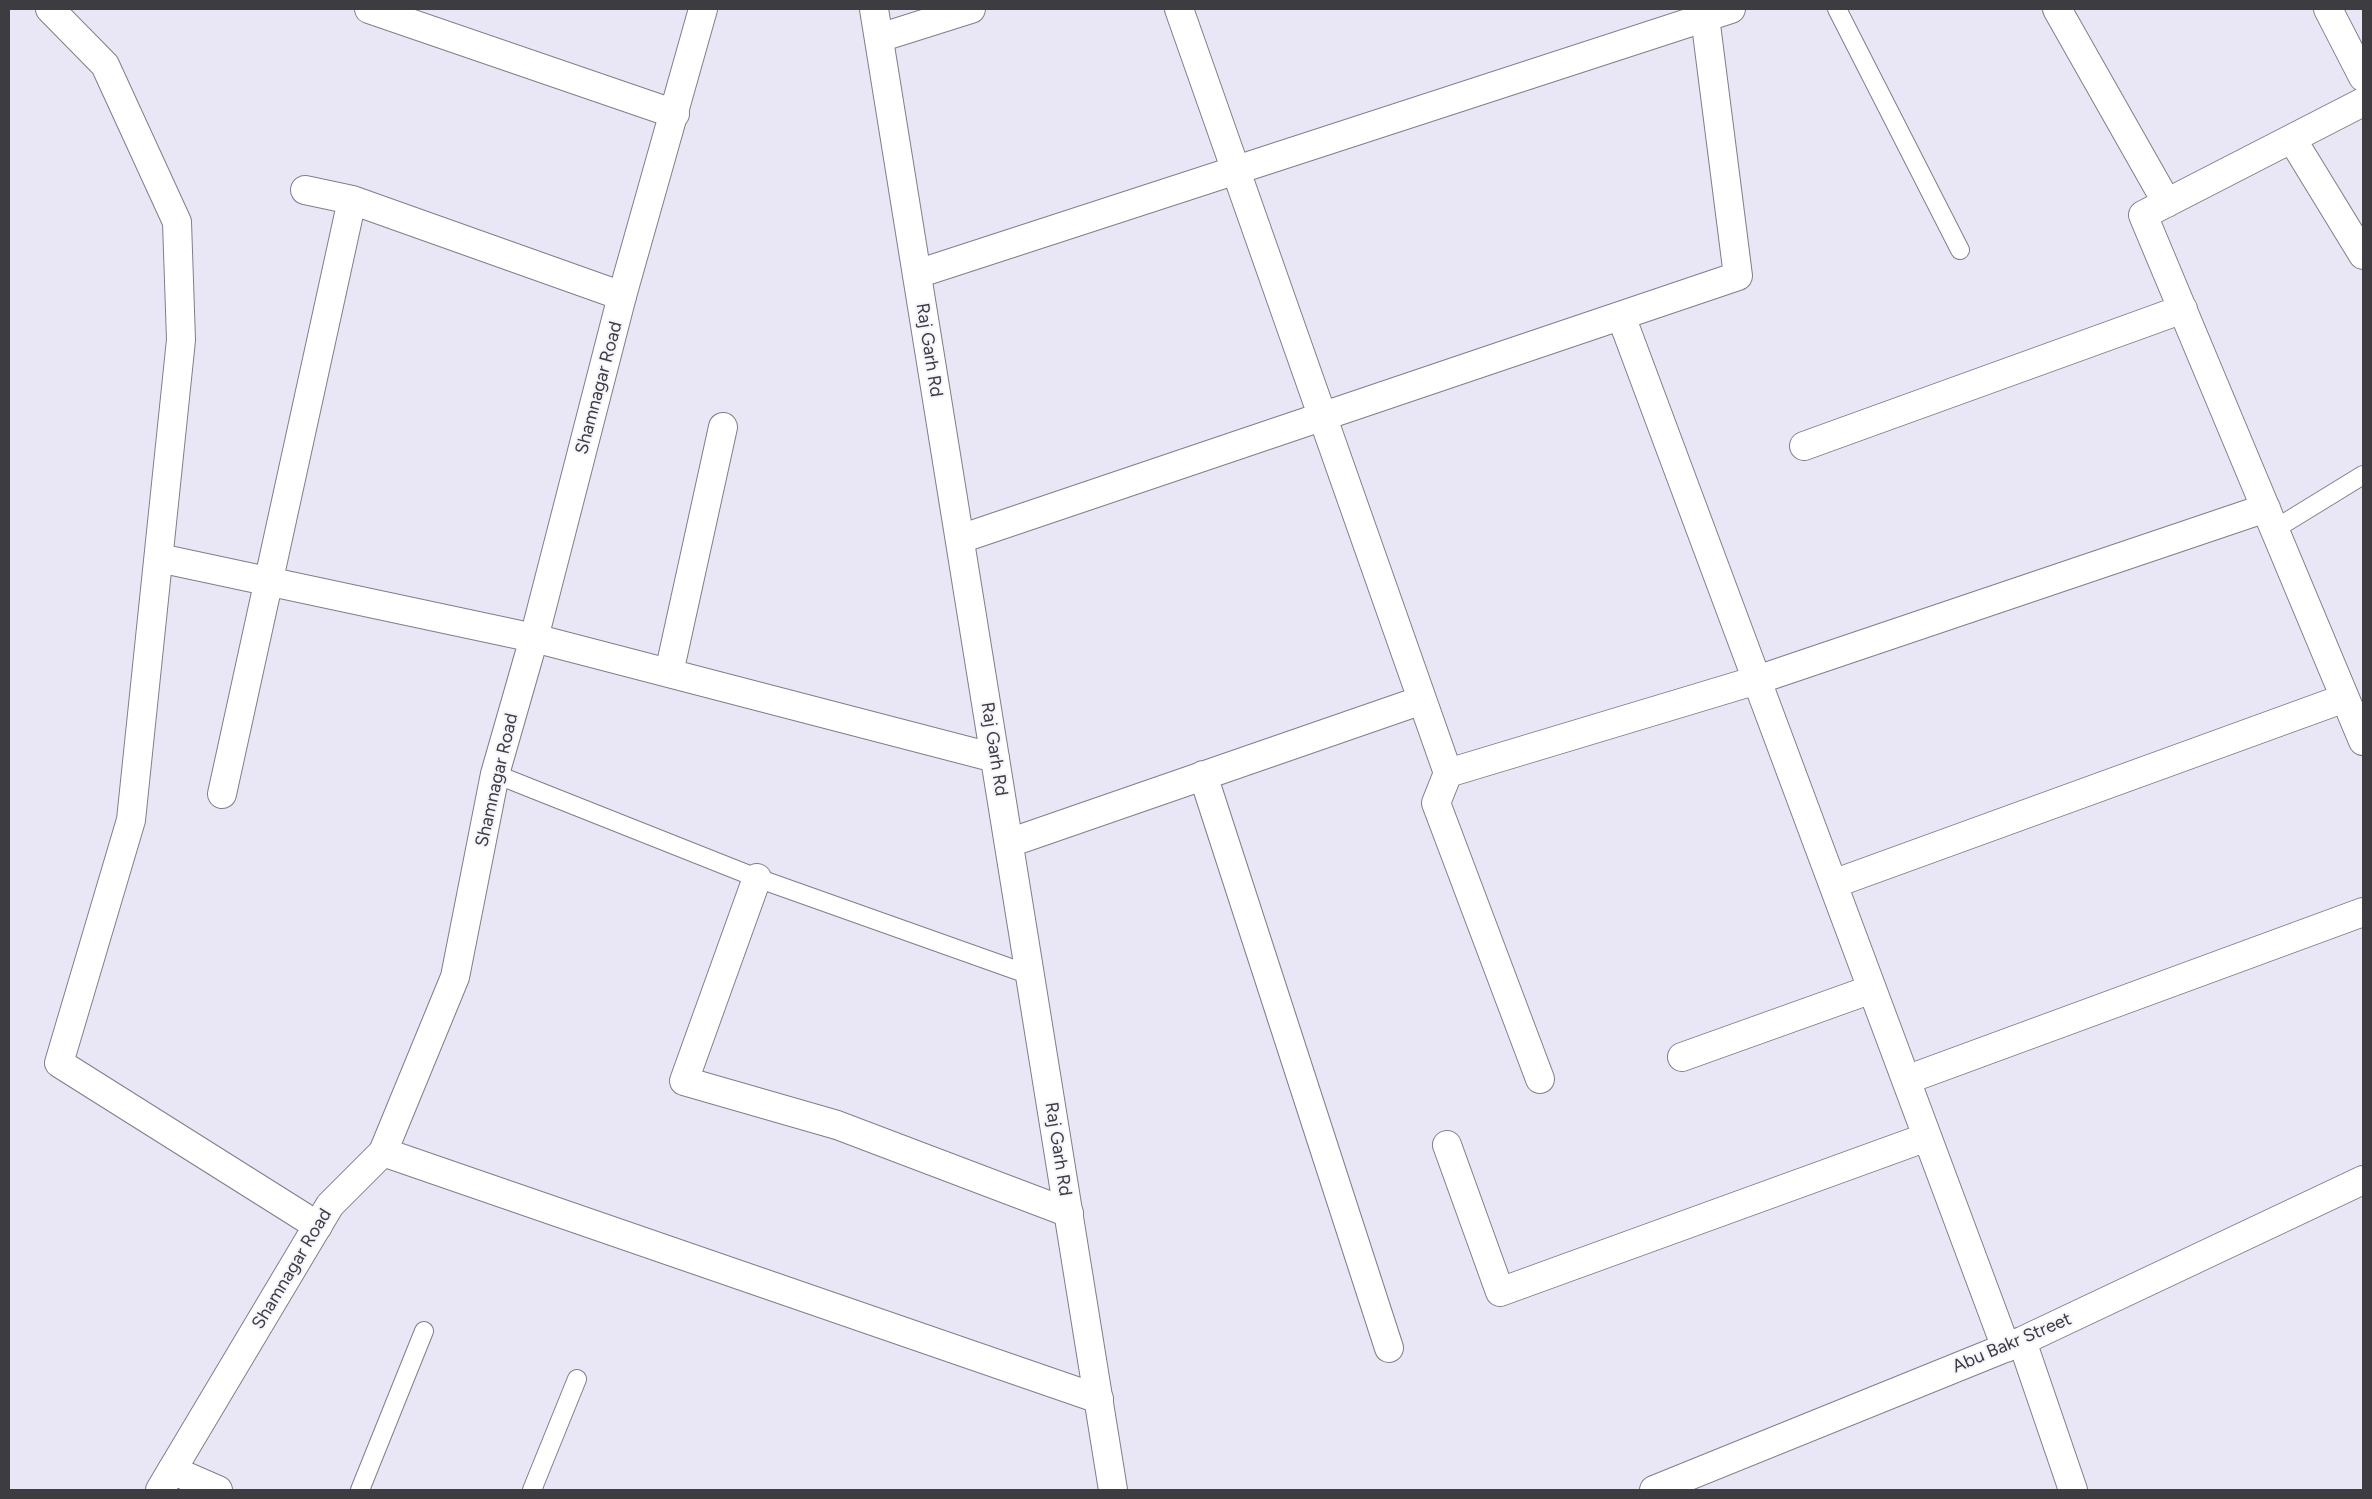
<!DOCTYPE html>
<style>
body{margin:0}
#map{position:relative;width:2372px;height:1499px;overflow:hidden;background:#e9e7f5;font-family:Figtree,sans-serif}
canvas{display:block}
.frame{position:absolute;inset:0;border:10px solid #3c3c41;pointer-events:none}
</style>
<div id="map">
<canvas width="2372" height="1499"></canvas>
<div class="frame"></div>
</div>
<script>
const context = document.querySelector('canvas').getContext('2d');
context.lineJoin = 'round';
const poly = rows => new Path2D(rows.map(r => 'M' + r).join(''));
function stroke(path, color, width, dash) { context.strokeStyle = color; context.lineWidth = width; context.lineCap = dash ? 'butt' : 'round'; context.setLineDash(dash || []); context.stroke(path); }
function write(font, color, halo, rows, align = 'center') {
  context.font = font + ' Figtree,sans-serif'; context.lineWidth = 4; context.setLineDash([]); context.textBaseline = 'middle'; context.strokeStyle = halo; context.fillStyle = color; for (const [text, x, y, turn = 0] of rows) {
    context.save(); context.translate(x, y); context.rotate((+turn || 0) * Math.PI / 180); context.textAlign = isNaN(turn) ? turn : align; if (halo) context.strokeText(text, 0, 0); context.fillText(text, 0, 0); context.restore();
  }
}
const lane = poly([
 [1837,9,1960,250],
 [2275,529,2363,475],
 [495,774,757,878,1030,975],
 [360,1490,424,1331],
 [532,1490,577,1379]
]);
const street = poly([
 [50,9,105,65,177,222,181,340,131,820,59,1063,318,1226],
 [369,9,675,114],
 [1179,9,1448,773,1436,803,1540,1079],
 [2057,9,2167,203],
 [2328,9,2363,77],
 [879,38,971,9],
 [2363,102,2143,215,2363,741],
 [2292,139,2363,255],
 [305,190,352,200,622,296],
 [917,274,1731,9],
 [1621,316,2006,1348],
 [1804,446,2183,309],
 [960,539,1738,276,1704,9],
 [159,558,534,638,995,758],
 [669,673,723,427],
 [1448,773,1757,680,2266,508],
 [1203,775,1389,1348],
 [222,794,352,200],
 [1009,843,1422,700],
 [757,878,684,1081,837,1125,1069,1213],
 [1833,884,2345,698],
 [1682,1057,1872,989],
 [1906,1080,2363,912],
 [1447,1145,1500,1292,1927,1137],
 [383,1152,1099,1399],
 [2022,1341,2073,1490],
 [172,1470,218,1490],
 [1654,1490,2022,1341,2363,1180]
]);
const secondary = poly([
 [874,9,1113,1490],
 [160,1490,330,1205,383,1152,455,977,495,774,534,638,622,296,703,9]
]);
stroke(lane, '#807e8b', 20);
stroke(street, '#807e8b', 30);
stroke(secondary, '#807e8b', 30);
stroke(lane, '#fff', 18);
stroke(street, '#fff', 28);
stroke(secondary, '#fff', 28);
write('18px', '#3c3c41', '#f6f5fe', [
 ["Raj Garh Rd",929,350,81],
 ["Shamnagar Road",599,388,-75],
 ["Raj Garh Rd",994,749,81],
 ["Shamnagar Road",497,780,-77],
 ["Raj Garh Rd",1058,1149,81],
 ["Shamnagar Road",292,1269,-59],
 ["Abu Bakr Street",2012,1343,-23]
]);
</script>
